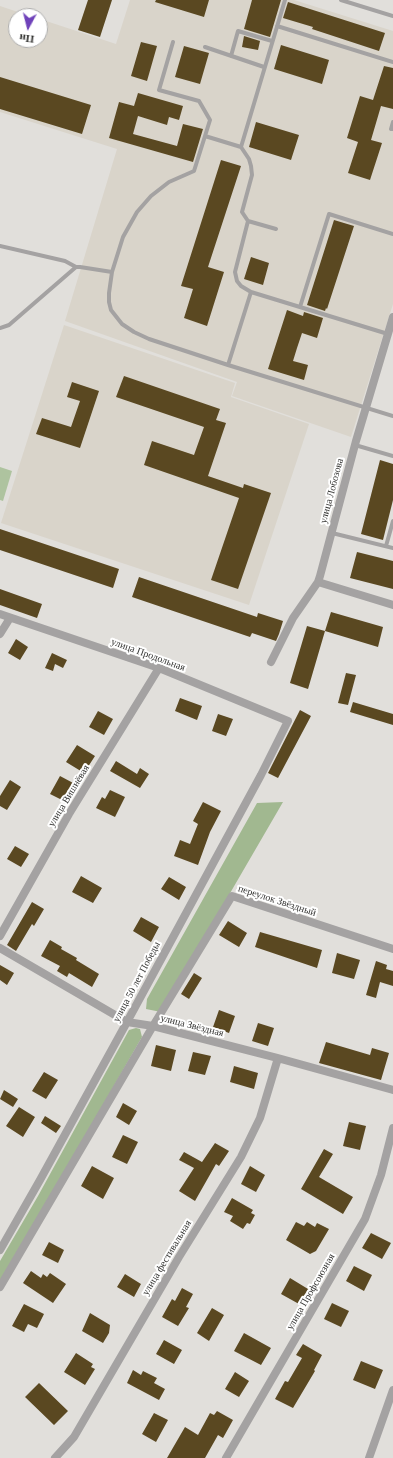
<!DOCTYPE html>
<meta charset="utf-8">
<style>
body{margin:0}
#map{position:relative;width:393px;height:1458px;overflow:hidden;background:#e1dfdb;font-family:"Times New Roman",serif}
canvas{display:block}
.north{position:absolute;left:8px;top:8px;width:40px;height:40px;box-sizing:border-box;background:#fff;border:1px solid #adadad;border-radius:50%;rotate:187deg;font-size:11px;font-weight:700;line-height:16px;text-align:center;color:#333331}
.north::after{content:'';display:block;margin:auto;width:14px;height:18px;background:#6f42ba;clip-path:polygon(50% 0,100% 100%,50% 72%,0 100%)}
</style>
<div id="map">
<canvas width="393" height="1458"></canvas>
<div class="north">Пн</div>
</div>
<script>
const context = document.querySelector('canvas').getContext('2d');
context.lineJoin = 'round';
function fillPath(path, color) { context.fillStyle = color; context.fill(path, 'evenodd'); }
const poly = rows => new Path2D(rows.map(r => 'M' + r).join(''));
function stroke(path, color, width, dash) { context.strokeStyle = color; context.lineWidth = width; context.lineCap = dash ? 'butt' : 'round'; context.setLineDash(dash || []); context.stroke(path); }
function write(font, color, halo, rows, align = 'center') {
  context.font = font + ' "Times New Roman",serif'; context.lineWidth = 4; context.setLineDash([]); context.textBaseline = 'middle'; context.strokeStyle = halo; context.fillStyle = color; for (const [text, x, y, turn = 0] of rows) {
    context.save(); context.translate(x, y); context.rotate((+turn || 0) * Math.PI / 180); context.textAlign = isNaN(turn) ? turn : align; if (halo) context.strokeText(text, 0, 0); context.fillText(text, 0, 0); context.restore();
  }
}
fillPath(poly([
 [130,0,294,0,393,31,393,304,351,437,232,396,237,382,65,321,117,149,0,112,0,6,30,16,16,16,16,40,40,40,40,19,116,44],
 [64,325,235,383,231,397,309,424,249,605,1,523]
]), '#d9d4ca');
fillPath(poly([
 [0,467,12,471,3,501,0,500]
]), '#aec39f');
fillPath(poly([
 [283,802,161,1012,146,1009,147,999,257,803],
 [136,1028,140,1029,142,1037,0,1284,0,1261,38,1196,129,1030]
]), '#a1b890');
fillPath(poly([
 [88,0,112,0,100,37,78,30],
 [156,0,209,0,204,17,155,2],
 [252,0,281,0,270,37,244,29],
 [288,2,385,33,379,51,312,29,313,27,283,18],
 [244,36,260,41,258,50,242,47],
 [141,42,157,46,147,81,131,76],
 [281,45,329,60,322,84,274,69],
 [184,46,209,53,200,84,175,77],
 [384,66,393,68,393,109,381,106,371,140,382,143,370,180,348,173,358,142,347,138,360,96,373,100],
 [0,77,91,105,82,134,0,109],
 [138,93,183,106,179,120,169,117,167,125,138,116,133,134,177,146,183,124,203,129,193,162,109,138,119,102,134,106],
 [256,122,299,135,291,160,249,147],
 [221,160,241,166,208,267,224,272,207,326,184,318,193,289,181,286],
 [334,220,354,226,327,309,326,308,325,311,307,305],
 [251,257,269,263,263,285,244,279],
 [287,310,303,316,304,312,323,318,317,338,302,333,297,348,293,361,308,365,304,380,268,369],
 [124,376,220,409,216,420,226,423,208,476,243,488,244,484,271,493,238,589,211,580,239,498,144,465,152,441,194,455,204,427,116,397],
 [72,382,99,391,80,448,36,434,42,418,71,427,80,401,67,397],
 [380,460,393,464,393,500,383,540,361,534],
 [0,529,119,569,113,588,0,550],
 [357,552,393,561,393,589,350,578],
 [139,577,257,617,258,613,283,621,279,634,276,641,252,633,250,637,132,597],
 [0,589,42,604,37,618,0,605],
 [331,612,383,627,378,647,325,631],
 [307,626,325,631,308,689,290,683],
 [16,639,28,647,20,660,8,653],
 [52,653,67,660,63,668,55,664,53,671,45,668],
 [346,673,356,675,348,705,338,703],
 [180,698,202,706,197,720,175,711],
 [353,702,393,714,393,725,350,712],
 [300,710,311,716,278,778,268,773],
 [98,711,113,719,104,735,89,727],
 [218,714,233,719,226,736,212,731],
 [77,745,95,756,84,773,66,762],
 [116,761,137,774,140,768,149,774,140,788,110,771],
 [60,776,75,784,66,802,50,794],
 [10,780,21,787,7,810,0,806,0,796],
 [110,790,125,797,115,817,96,808,102,797,105,799],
 [203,802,221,811,210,832,198,865,174,856,180,840,190,844,198,824,193,821],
 [15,846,29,854,21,867,7,859],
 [81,876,102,888,93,903,72,892],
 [169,877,186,887,179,900,161,889],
 [32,902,44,909,34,926,32,924,16,951,7,945],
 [141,917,159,927,151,942,133,931],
 [228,921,247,933,239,947,219,935],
 [260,932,322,950,317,968,255,947],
 [50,940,62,947,61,949,77,958,76,960,99,974,92,987,69,973,67,977,57,971,60,966,41,956],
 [337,953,360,960,354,979,332,973],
 [376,961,387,965,386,969,393,971,393,986,380,982,376,998,366,995],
 [0,965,14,973,7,985,0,980],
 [194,973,202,978,189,999,181,994],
 [219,1010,235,1016,229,1033,213,1027],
 [258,1023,274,1028,268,1046,252,1041],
 [326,1042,370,1055,372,1048,389,1053,381,1080,319,1063],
 [156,1045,176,1050,171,1071,151,1066],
 [193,1052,211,1056,205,1075,188,1071],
 [234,1066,258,1073,254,1089,230,1082],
 [44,1072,58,1080,46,1099,32,1091],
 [4,1090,18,1099,13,1107,0,1099],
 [123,1103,137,1111,129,1125,116,1117],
 [19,1107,35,1117,23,1137,6,1126],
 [45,1116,61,1126,56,1133,41,1123],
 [349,1122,366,1126,360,1150,343,1146],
 [123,1135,138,1142,127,1164,112,1157],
 [215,1143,229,1151,219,1166,216,1164,195,1201,179,1191,194,1168,179,1160,184,1152,202,1162],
 [324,1149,333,1154,319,1177,353,1197,343,1214,301,1189],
 [92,1166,114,1178,103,1199,81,1186],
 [250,1166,265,1175,256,1192,241,1184],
 [232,1198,253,1210,251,1213,255,1215,250,1224,247,1223,243,1229,230,1221,233,1216,224,1212],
 [296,1222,304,1226,307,1222,315,1227,317,1223,329,1229,316,1251,310,1254,286,1240],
 [371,1233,391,1243,382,1259,362,1248],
 [49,1242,64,1250,58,1263,42,1255],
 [354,1266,372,1275,364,1291,346,1281],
 [31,1271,41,1278,43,1274,47,1277,50,1273,66,1284,53,1303,23,1283],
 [125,1274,141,1284,134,1297,117,1287],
 [290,1278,308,1289,299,1304,281,1294],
 [182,1288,193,1294,186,1307,189,1308,178,1326,162,1317,172,1299,175,1301],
 [332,1303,349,1311,341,1327,324,1319],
 [24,1304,44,1314,37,1328,28,1324,24,1332,12,1326],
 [212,1308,224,1315,209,1341,197,1333],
 [90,1313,110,1325,109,1333,103,1343,82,1331],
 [244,1333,271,1348,261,1365,234,1351],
 [164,1340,182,1350,174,1364,156,1354],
 [303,1344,322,1355,314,1370,315,1371,293,1408,275,1399,285,1381,288,1382,302,1358,296,1355],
 [76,1353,93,1364,91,1367,95,1369,85,1385,64,1372],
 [361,1361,383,1370,375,1389,353,1380],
 [133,1370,141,1375,143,1371,157,1378,154,1383,165,1389,159,1400,127,1383],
 [235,1372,249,1381,239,1397,225,1389],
 [39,1383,68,1411,54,1425,25,1397],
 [217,1411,233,1420,223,1438,218,1435,205,1458,167,1458,185,1427,198,1435,210,1413,214,1415],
 [154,1413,168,1420,156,1442,142,1434]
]), '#5a4821');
stroke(poly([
 [341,0,393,16],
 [277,26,393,62],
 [173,42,159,90,199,101,210,120,205,136],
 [205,47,264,67],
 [231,56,238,31,272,41],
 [393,122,391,129,393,129],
 [241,147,285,0],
 [248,221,276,229],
 [0,246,65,261,76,267],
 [300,307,329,214,393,234],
 [0,328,9,325,76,267,80,267,112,272],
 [388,334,251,292,241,286,237,281,235,272,248,221,242,212,252,175,251,166,249,159,241,147,205,136,194,171,169,182,151,196,137,212,123,237,112,272,109,293,109,302,111,310,122,324,134,332,149,339,228,365,393,416],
 [228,365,251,292],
 [355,445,393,456],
 [332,533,393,548],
 [386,546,393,521]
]), '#a4a2a2', 4);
stroke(poly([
 [318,582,393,605],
 [0,614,159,668,288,721,261,775,127,1022,40,1180,0,1250],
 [0,634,10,618],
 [271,662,293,618,318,582,320,576,356,441,393,317],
 [0,936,69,814,159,668],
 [0,948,127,1022,153,1026,278,1058,393,1090],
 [0,1287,153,1026,232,896,393,949],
 [55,1458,74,1437,179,1257,241,1157,260,1118,278,1058],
 [226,1458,365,1219,381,1175,393,1128],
 [369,1458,393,1390]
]), '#a4a2a2', 8);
write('10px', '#333331', '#fff', [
 ["улица Лобозова",332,491,-75],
 ["улица Продольная",148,655,20],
 ["улица Вишнёвая",69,796,-59],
 ["переулок Звёздный",277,901,18],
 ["улица 50 лет Победы",137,982,-62],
 ["улица Звёздная",192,1026,14],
 ["улица фестивальная",167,1258,-59],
 ["улица Профсоюзная",311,1292,-60]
]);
</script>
